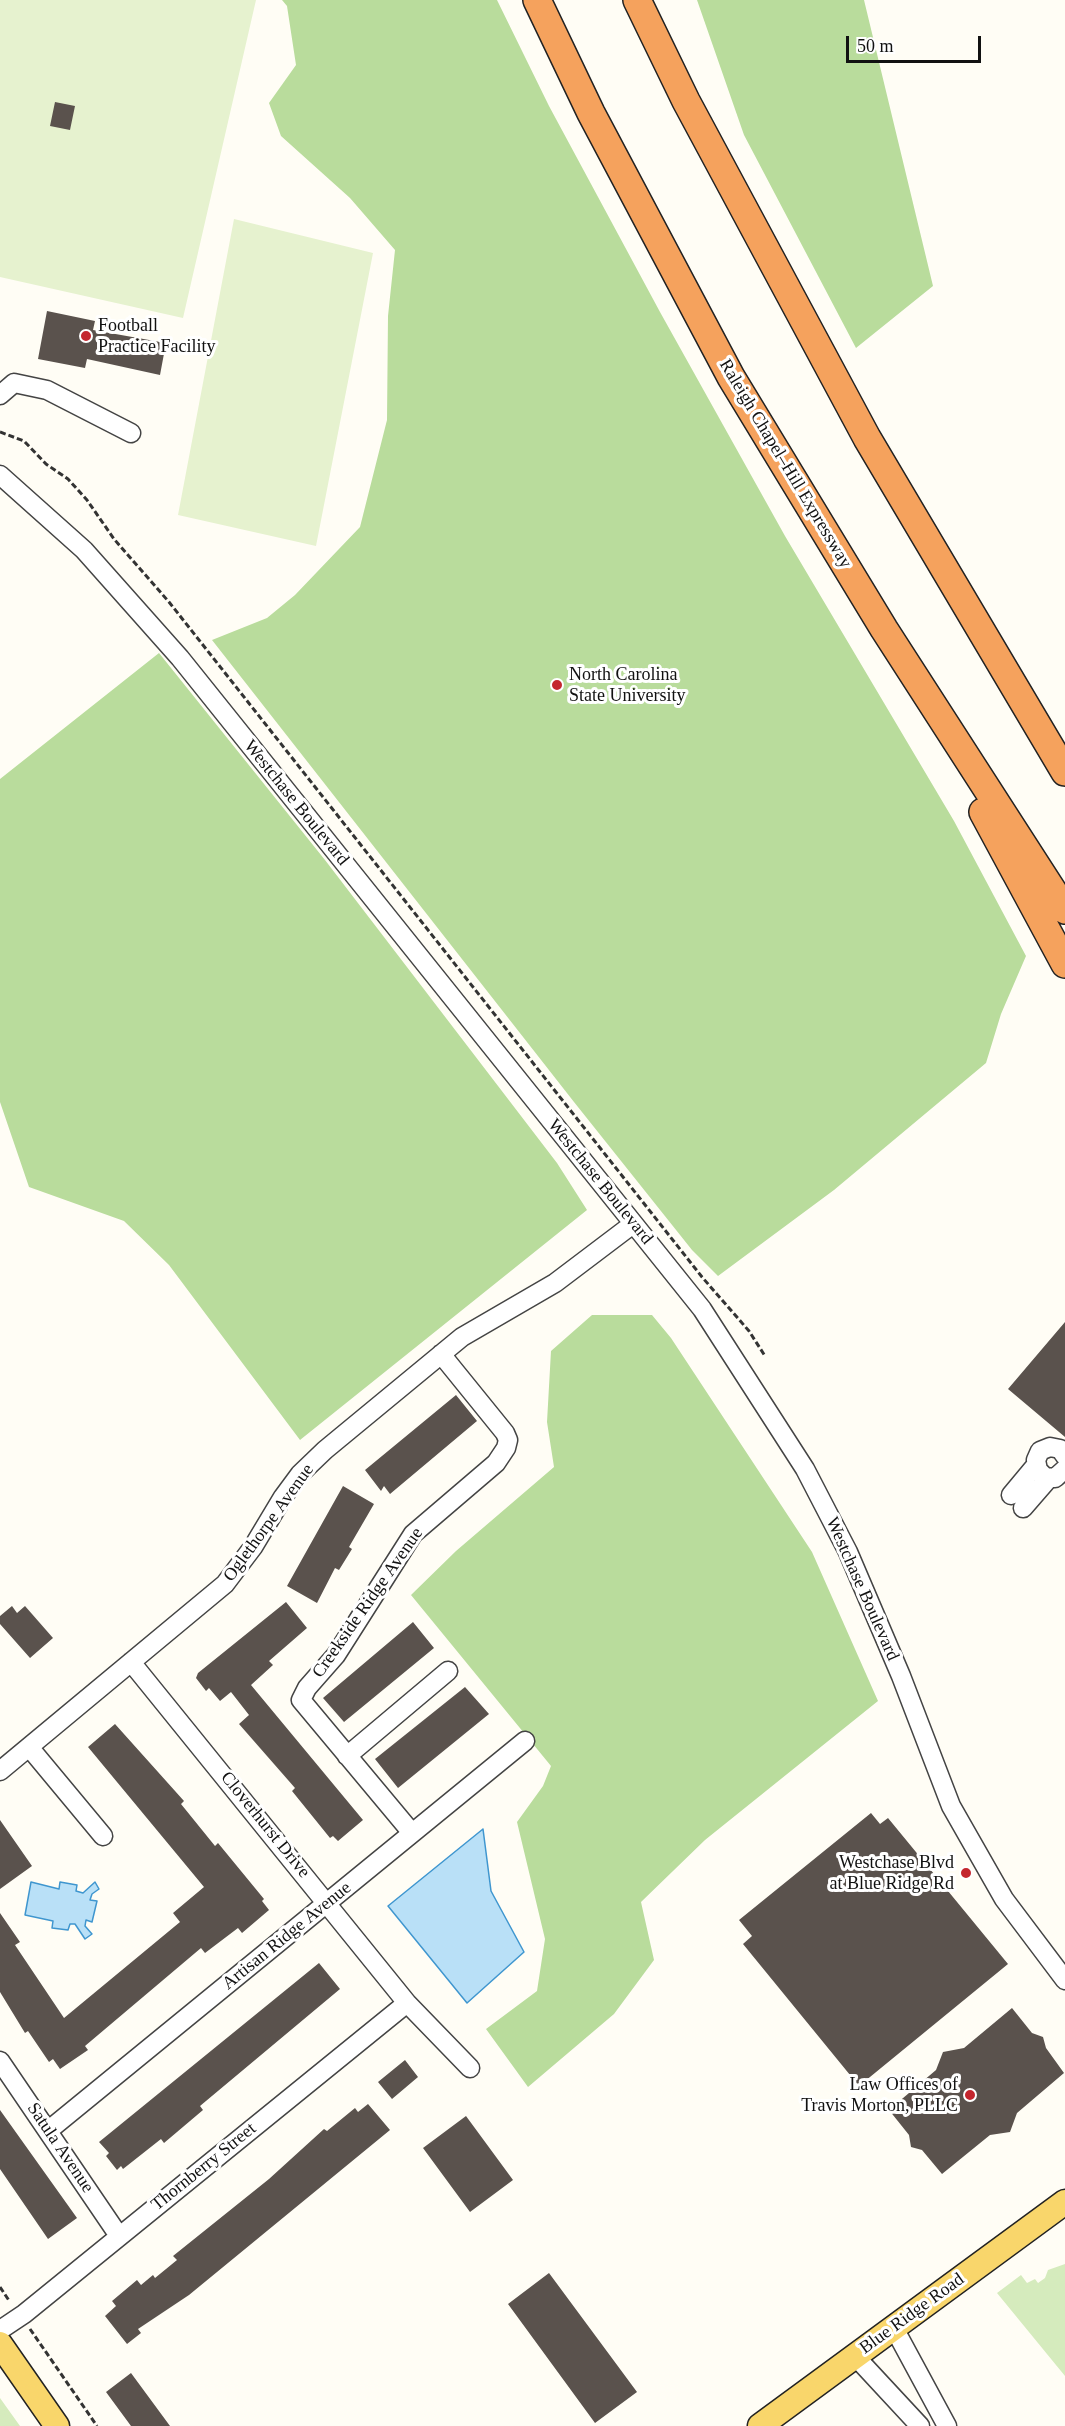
<!DOCTYPE html>
<meta charset="utf-8">
<style>
body{margin:0}
#map{position:relative;width:1065px;height:2426px;overflow:hidden;background:#fffdf5;font-family:Georgia,serif}
canvas{display:block}
.scale{position:absolute;left:846px;top:36px;width:135px;height:27px;box-sizing:border-box;border:3px solid #111;border-top:0;padding-left:8px;font-size:18px;line-height:21px;white-space:nowrap;color:#111;-webkit-text-stroke:4px #fff;paint-order:stroke}
</style>
<div id="map">
<canvas width="1065" height="2426"></canvas>
<div class="scale">50 m</div>
</div>
<script>
const context = document.querySelector('canvas').getContext('2d');
context.lineJoin = 'round';
function fillPath(path, color) { context.fillStyle = color; context.fill(path, 'evenodd'); }
const poly = rows => new Path2D(rows.map(r => 'M' + r).join(''));
function stroke(path, color, width, dash) { context.strokeStyle = color; context.lineWidth = width; context.lineCap = dash ? 'butt' : 'round'; context.setLineDash(dash || []); context.stroke(path); }
function write(font, color, halo, rows, align = 'center') {
  context.font = font + ' Georgia,serif'; context.lineWidth = 6; context.setLineDash([]); context.textBaseline = 'middle'; context.strokeStyle = halo; context.fillStyle = color; for (const [text, x, y, turn = 0] of rows) {
    context.save(); context.translate(x, y); context.rotate((+turn || 0) * Math.PI / 180); context.textAlign = isNaN(turn) ? turn : align; if (halo) context.strokeText(text, 0, 0); context.fillText(text, 0, 0); context.restore();
  }
}
fillPath(poly([
 [1065,2264,1065,2376,997,2293,1021,2275,1027,2283,1035,2279,1038,2283,1045,2278,1048,2270],
 [0,2398,20,2426,0,2426]
]), '#d5ebbd');
fillPath(poly([
 [282,0,497,0,549,106,660,312,785,536,954,821,1026,956,1001,1014,986,1063,834,1190,718,1276,692,1250,574,1102,212,640,267,618,295,595,360,527,387,420,388,316,395,250,350,198,281,136,269,103,296,65,287,6],
 [697,0,864,0,933,286,856,348,744,135],
 [159,653,325,860,557,1163,587,1210,300,1440,169,1265,124,1221,29,1187,0,1102,0,779],
 [592,1315,652,1315,671,1338,812,1552,878,1701,705,1840,641,1902,654,1960,614,2014,528,2087,486,2029,537,1991,545,1939,517,1822,543,1786,551,1766,411,1595,456,1551,554,1467,547,1422,551,1351]
]), '#b9dc9c');
fillPath(poly([
 [0,0,256,0,183,318,0,277],
 [234,219,373,253,316,546,178,515]
]), '#e6f2cf');
const water = poly([
 [483,1829,491,1891,524,1952,467,2003,388,1906,483,1829],
 [31,1882,59,1889,60,1882,77,1885,76,1891,83,1893,95,1882,99,1889,92,1894,90,1900,97,1901,92,1922,86,1920,85,1926,92,1934,85,1939,75,1924,70,1924,68,1930,52,1928,53,1921,25,1915,31,1882]
]);
fillPath(water, '#b9e0f7');
stroke(water, '#3f96cf', 1.5);
fillPath(poly([
 [55,102,75,106,70,130,50,126],
 [47,311,95,321,93,330,166,343,160,375,87,359,85,368,38,359],
 [1065,1322,1065,1437,1008,1389],
 [456,1395,477,1421,390,1494,384,1486,381,1491,365,1470],
 [343,1486,374,1504,349,1547,352,1549,339,1570,335,1568,317,1603,287,1586],
 [286,1602,307,1628,269,1661,273,1665,251,1685,363,1820,338,1841,333,1836,330,1838,292,1791,295,1788,239,1724,249,1715,231,1692,220,1701,209,1688,206,1691,196,1678,198,1673],
 [12,1606,17,1613,25,1606,53,1638,30,1658,0,1624,0,1616],
 [413,1622,434,1648,344,1722,323,1698],
 [465,1687,489,1714,398,1788,375,1759],
 [115,1724,184,1801,181,1804,215,1846,218,1843,264,1899,262,1901,269,1910,242,1933,238,1928,205,1953,201,1948,85,2046,88,2050,60,2069,53,2059,49,2062,28,2031,25,2033,0,1992,0,1913,20,1942,15,1945,64,2018,180,1922,173,1913,204,1887,88,1747],
 [871,1813,880,1824,888,1818,1008,1964,859,2086,743,1944,752,1936,739,1920],
 [0,1820,32,1866,0,1889],
 [319,1963,340,1989,200,2106,203,2110,164,2143,161,2139,123,2169,121,2166,117,2170,106,2156,109,2153,99,2142],
 [1012,2008,1032,2033,1043,2037,1046,2048,1064,2073,1017,2113,1010,2132,990,2135,942,2174,922,2150,911,2147,909,2135,889,2110,936,2070,943,2052,964,2048],
 [405,2060,418,2077,392,2099,378,2082],
 [368,2104,390,2130,189,2295,138,2329,141,2333,127,2344,105,2316,116,2306,112,2301,137,2280,141,2285,153,2275,155,2278,177,2260,173,2256,269,2179,324,2129,327,2131,355,2108,358,2112],
 [0,2110,77,2218,48,2239,0,2169],
 [466,2116,513,2180,470,2212,423,2148],
 [549,2273,637,2392,595,2423,508,2304],
 [131,2373,170,2426,131,2426,106,2392]
]), '#5a524d');
const minor = poly([
 [0,395,14,383,47,390,131,433],
 [0,475,84,550,180,658,702,1309,805,1469,848,1552,901,1676,951,1806,1004,1899,1065,1980],
 [1065,1456,1060,1449,1050,1447,1040,1451,1036,1460,1038,1470,1045,1477,1055,1478,1065,1469],
 [1011,1495,1036,1465],
 [1023,1508,1049,1478],
 [131,1662,407,2003,470,2068],
 [29,1747,103,1836],
 [347,1756,448,1671],
 [0,1771,225,1584,253,1547,283,1497,300,1474,325,1450,462,1337,555,1283,633,1224],
 [412,1833,301,1700,307,1688,336,1655,413,1534,496,1463,506,1448,508,1440,505,1433,441,1354],
 [0,2061,119,2236],
 [49,2130,525,1741],
 [894,2328,947,2426],
 [0,2330,24,2314,407,2003],
 [855,2356,920,2426]
]);
const major = poly([
 [0,2344,57,2426],
 [760,2426,1065,2202]
]);
const highway = poly([
 [537,0,591,113,731,377,884,629,1065,910],
 [637,0,686,101,867,438,1065,772],
 [983,812,1065,964]
]);
stroke(minor, '#444', 21);
stroke(major, '#222', 27);
stroke(highway, '#222', 30);
stroke(poly([
 [0,432,24,441,46,464,68,479,87,500,114,539,169,602,702,1277,749,1331,765,1356],
 [0,2287,10,2302],
 [30,2329,97,2426]
]), '#333', 3, [6, 3]);
stroke(minor, '#fff', 18);
stroke(major, '#f9d66b', 24);
stroke(highway, '#f5a25d', 27);
for (const [x, y, r, color] of [
 [86,336,6,"#c4262e"],
 [557,685,6,"#c4262e"],
 [966,1873,6,"#c4262e"],
 [970,2095,6,"#c4262e"]
]) { const dot = new Path2D(); dot.arc(x, y, r, 0, 2 * Math.PI); context.fillStyle = color; context.fill(dot); stroke(dot, '#fff', 2); }
write('18px', '#111', '#fff', [
 ["Football",98,326],
 ["Practice Facility",98,347],
 ["North Carolina",569,675],
 ["State University",569,696],
 ["Westchase Blvd",954,1863,"right"],
 ["at Blue Ridge Rd",954,1884,"right"],
 ["Law Offices of",958,2085,"right"],
 ["Travis Morton, PLLC",958,2106,"right"]
], 'left');
write('18px', '#111', '#fff', [
 ["Raleigh Chapel–Hill Expressway",785,464,59],
 ["Westchase Boulevard",296,803,51],
 ["Westchase Boulevard",600,1182,51],
 ["Oglethorpe Avenue",269,1523,-54],
 ["Westchase Boulevard",862,1589,66],
 ["Creekside Ridge Avenue",368,1603,-55],
 ["Cloverhurst Drive",265,1825,51],
 ["Artisan Ridge Avenue",287,1936,-39],
 ["Satula Avenue",60,2148,56],
 ["Thornberry Street",204,2167,-39],
 ["Blue Ridge Road",912,2314,-36]
]);
</script>
